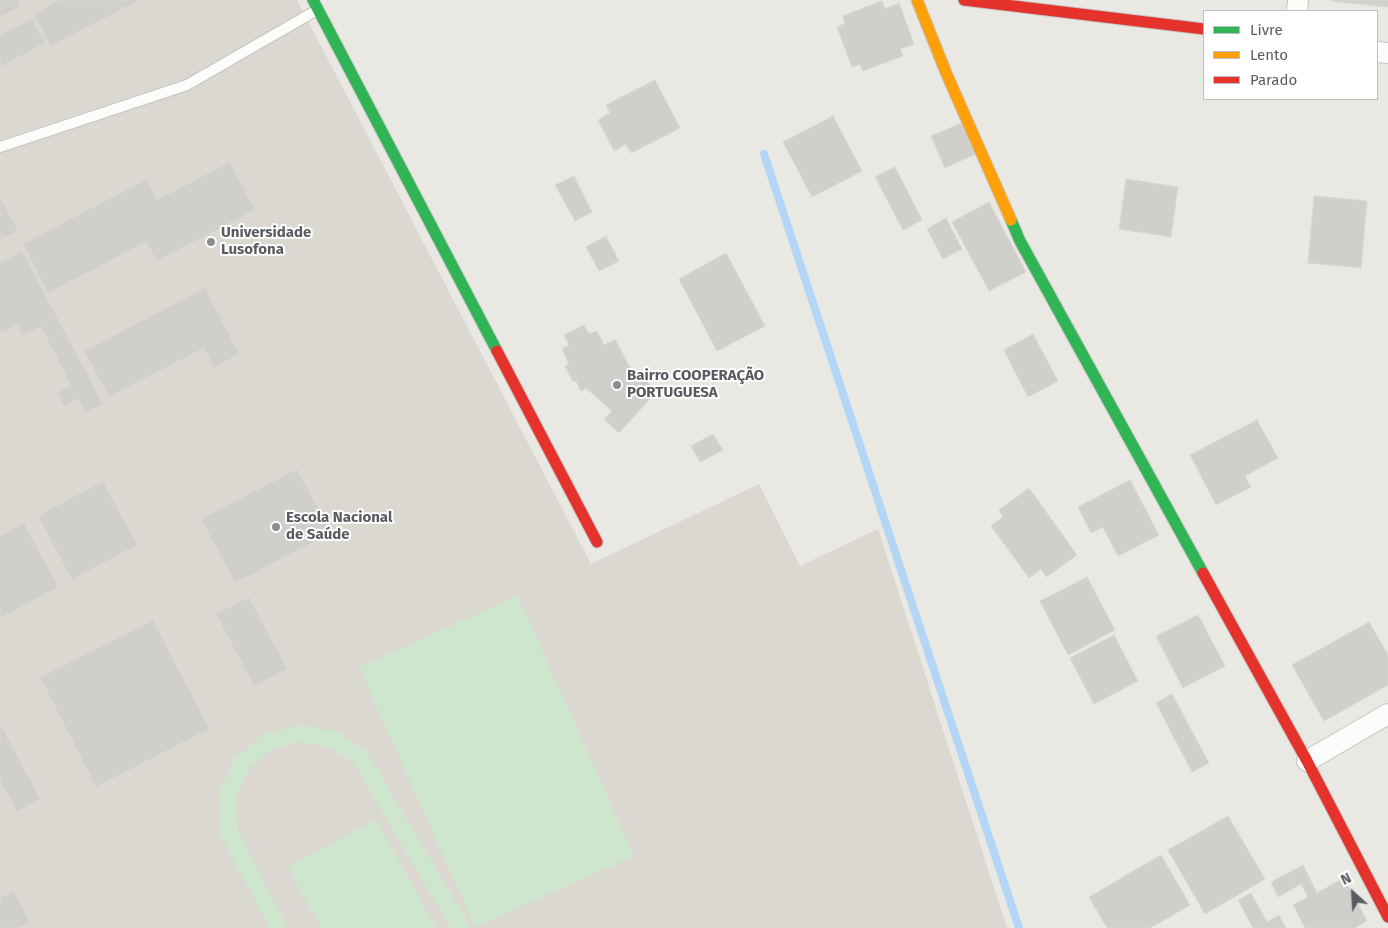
<!DOCTYPE html>
<meta charset="utf-8">
<style>
body{margin:0}
#map{position:relative;width:1388px;height:928px;overflow:hidden;background:#e9e8e2;font-family:"Fira Sans",sans-serif}
canvas{display:block}
.legend{position:absolute;left:1203px;top:10px;width:175px;height:90px;box-sizing:border-box;background:#fff;border:1px solid #bcbec0;margin:0;padding:6px 9px;list-style:none;font-size:15px;color:#585c61}
.legend li{display:flex;align-items:center;gap:10px;height:25px}
.legend b{width:25px;border:1px solid #bcbec0}
.north{position:absolute;left:1328px;top:868px;width:50px;height:50px;-webkit-text-stroke:4px #fff;paint-order:stroke;rotate:334deg;font-size:14px;font-weight:700;line-height:20px;text-align:center;color:#585c61}
.north::after{content:'';display:block;margin:auto;width:18px;height:22px;background:#585c61;clip-path:polygon(50% 0,100% 100%,50% 72%,0 100%)}
</style>
<div id="map">
<canvas width="1388" height="928"></canvas>
<ul class="legend">
<li><b style="height:6px;background:#30b455"></b>Livre</li>
<li><b style="height:6px;background:#ff9f0a"></b>Lento</li>
<li><b style="height:6px;background:#e5322d"></b>Parado</li>
</ul>
<div class="north">N</div>
</div>
<script>
const context = document.querySelector('canvas').getContext('2d');
context.lineJoin = 'round';
function fillPath(path, color) { context.fillStyle = color; context.fill(path, 'evenodd'); }
const poly = rows => new Path2D(rows.map(r => 'M' + r).join(''));
function stroke(path, color, width, dash) { context.strokeStyle = color; context.lineWidth = width; context.lineCap = dash ? 'butt' : 'round'; context.setLineDash(dash || []); context.stroke(path); }
function write(font, color, halo, rows, align = 'center') {
  context.font = font + ' "Fira Sans",sans-serif'; context.lineWidth = 4; context.setLineDash([]); context.textBaseline = 'middle'; context.strokeStyle = halo; context.fillStyle = color; for (const [text, x, y, turn = 0] of rows) {
    context.save(); context.translate(x, y); context.rotate((+turn || 0) * Math.PI / 180); context.textAlign = isNaN(turn) ? turn : align; if (halo) context.strokeText(text, 0, 0); context.fillText(text, 0, 0); context.restore();
  }
}
fillPath(poly([
 [0,0,297,0,591,564,759,484,800,566,878,529,1007,928,0,928]
]), '#dad8d0');
fillPath(poly([
 [518,596,634,856,475,927,359,667],
 [300,725,338,732,367,752,471,928,451,928,354,764,332,748,301,742,271,750,249,769,235,799,238,830,288,928,269,928,221,835,218,796,235,759,262,735],
 [376,819,436,928,321,928,288,867]
]), '#cfe6ce');
stroke(poly([
 [764,154,1019,928]
]), '#b3d6f6', 8);
const building = poly([
 [0,0,18,0,21,6,0,17,0,0],
 [60,0,140,0,51,46,34,14,60,0],
 [1331,0,1388,0,1388,7,1331,1,1331,0],
 [882,1,885,9,899,3,914,44,900,49,903,56,863,71,860,64,852,67,837,27,845,23,843,16,882,1],
 [32,19,45,43,0,67,0,35,32,19],
 [655,80,680,128,631,153,626,144,614,151,598,120,610,113,606,105,655,80],
 [833,116,862,171,812,197,783,142,833,116],
 [962,123,976,154,945,168,931,136,962,123],
 [230,162,255,210,157,261,146,242,48,293,23,244,147,179,157,200,230,162],
 [895,167,922,220,903,230,875,177,895,167],
 [574,176,592,212,575,221,555,185,574,176],
 [1126,179,1178,187,1171,237,1119,229,1126,179],
 [1314,196,1367,201,1361,268,1308,263,1314,196],
 [0,197,18,231,0,240,0,197],
 [989,202,1026,272,989,291,952,222,989,202],
 [946,218,962,249,943,259,927,229,946,218],
 [606,236,619,261,599,271,586,247,606,236],
 [22,251,103,404,86,413,78,399,64,406,57,392,71,385,41,327,23,336,17,325,0,333,0,263,22,251],
 [726,253,765,326,717,351,679,279,726,253],
 [205,288,239,354,214,368,204,348,109,397,84,351,205,288],
 [584,325,589,334,597,331,604,345,615,339,629,366,657,391,619,433,604,419,612,411,586,388,581,391,576,381,573,382,565,366,569,364,562,349,569,345,564,335,584,325],
 [1033,334,1058,381,1028,397,1004,350,1033,334],
 [1257,420,1278,458,1245,476,1251,487,1216,505,1190,455,1257,420],
 [713,434,723,450,700,462,691,446,713,434],
 [297,469,331,533,235,583,201,519,297,469],
 [1130,480,1159,535,1118,556,1103,527,1091,533,1078,507,1130,480],
 [103,481,137,545,72,580,38,516,103,481],
 [1029,488,1077,555,1046,577,1041,569,1029,578,991,526,1003,517,999,510,1029,488],
 [24,523,58,587,0,618,0,536,24,523],
 [1087,577,1115,630,1068,655,1040,601,1087,577],
 [249,597,287,669,254,686,216,614,249,597],
 [1198,615,1225,666,1183,688,1156,636,1198,615],
 [153,620,209,729,96,787,40,677,153,620],
 [1369,622,1388,655,1388,685,1324,721,1292,665,1369,622],
 [1114,635,1138,681,1094,704,1070,658,1114,635],
 [1172,694,1209,763,1192,772,1156,703,1172,694],
 [0,723,40,799,17,812,0,780,0,723],
 [1228,816,1265,879,1205,914,1168,850,1228,816],
 [1161,855,1190,905,1150,928,1107,928,1089,897,1161,855],
 [1303,865,1317,893,1344,878,1367,921,1355,928,1305,928,1293,905,1308,897,1301,884,1278,897,1271,882,1303,865],
 [13,891,30,922,19,928,0,928,0,898,13,891],
 [1251,893,1267,922,1279,915,1286,928,1253,928,1238,900,1251,893]
]);
fillPath(building, '#d0cfcb');
stroke(building, '#d8d7d2', 1);
const lane = poly([
 [0,147,187,85,317,10]
]);
const street = poly([
 [1297,11,1298,0],
 [1377,52,1388,53],
 [1307,761,1388,714]
]);
const fast = poly([
 [313,0,497,351],
 [1011,220,1020,241,1203,573]
]);
const slow = poly([
 [917,0,947,75,1011,220]
]);
const jam = poly([
 [964,0,1204,29],
 [497,351,597,542],
 [1203,573,1307,761,1388,917]
]);
stroke(lane, '#c5c6c4', 12);
stroke(street, '#c5c6c4', 22);
stroke(fast, '#c6c7c6', 13);
stroke(slow, '#c6c7c6', 13);
stroke(jam, '#c6c7c6', 13);
stroke(lane, '#fcfcfb', 10);
stroke(street, '#fcfcfb', 20);
stroke(fast, '#30b455', 11);
stroke(slow, '#ff9f0a', 11);
stroke(jam, '#e5322d', 11);
for (const [x, y, r, color] of [
 [211,242,5,"#8b8d8e"],
 [617,385,5,"#8b8d8e"],
 [276,527,5,"#8b8d8e"]
]) { const dot = new Path2D(); dot.arc(x, y, r, 0, 2 * Math.PI); context.fillStyle = color; context.fill(dot); stroke(dot, '#fff', 2); }
write('bold 15px', '#585c61', '#fff', [
 ["Universidade",221,233],
 ["Lusofona",221,250],
 ["Bairro COOPERAÇÃO",627,376],
 ["PORTUGUESA",627,393],
 ["Escola Nacional",286,518],
 ["de Saúde",286,535]
], 'left');
</script>
